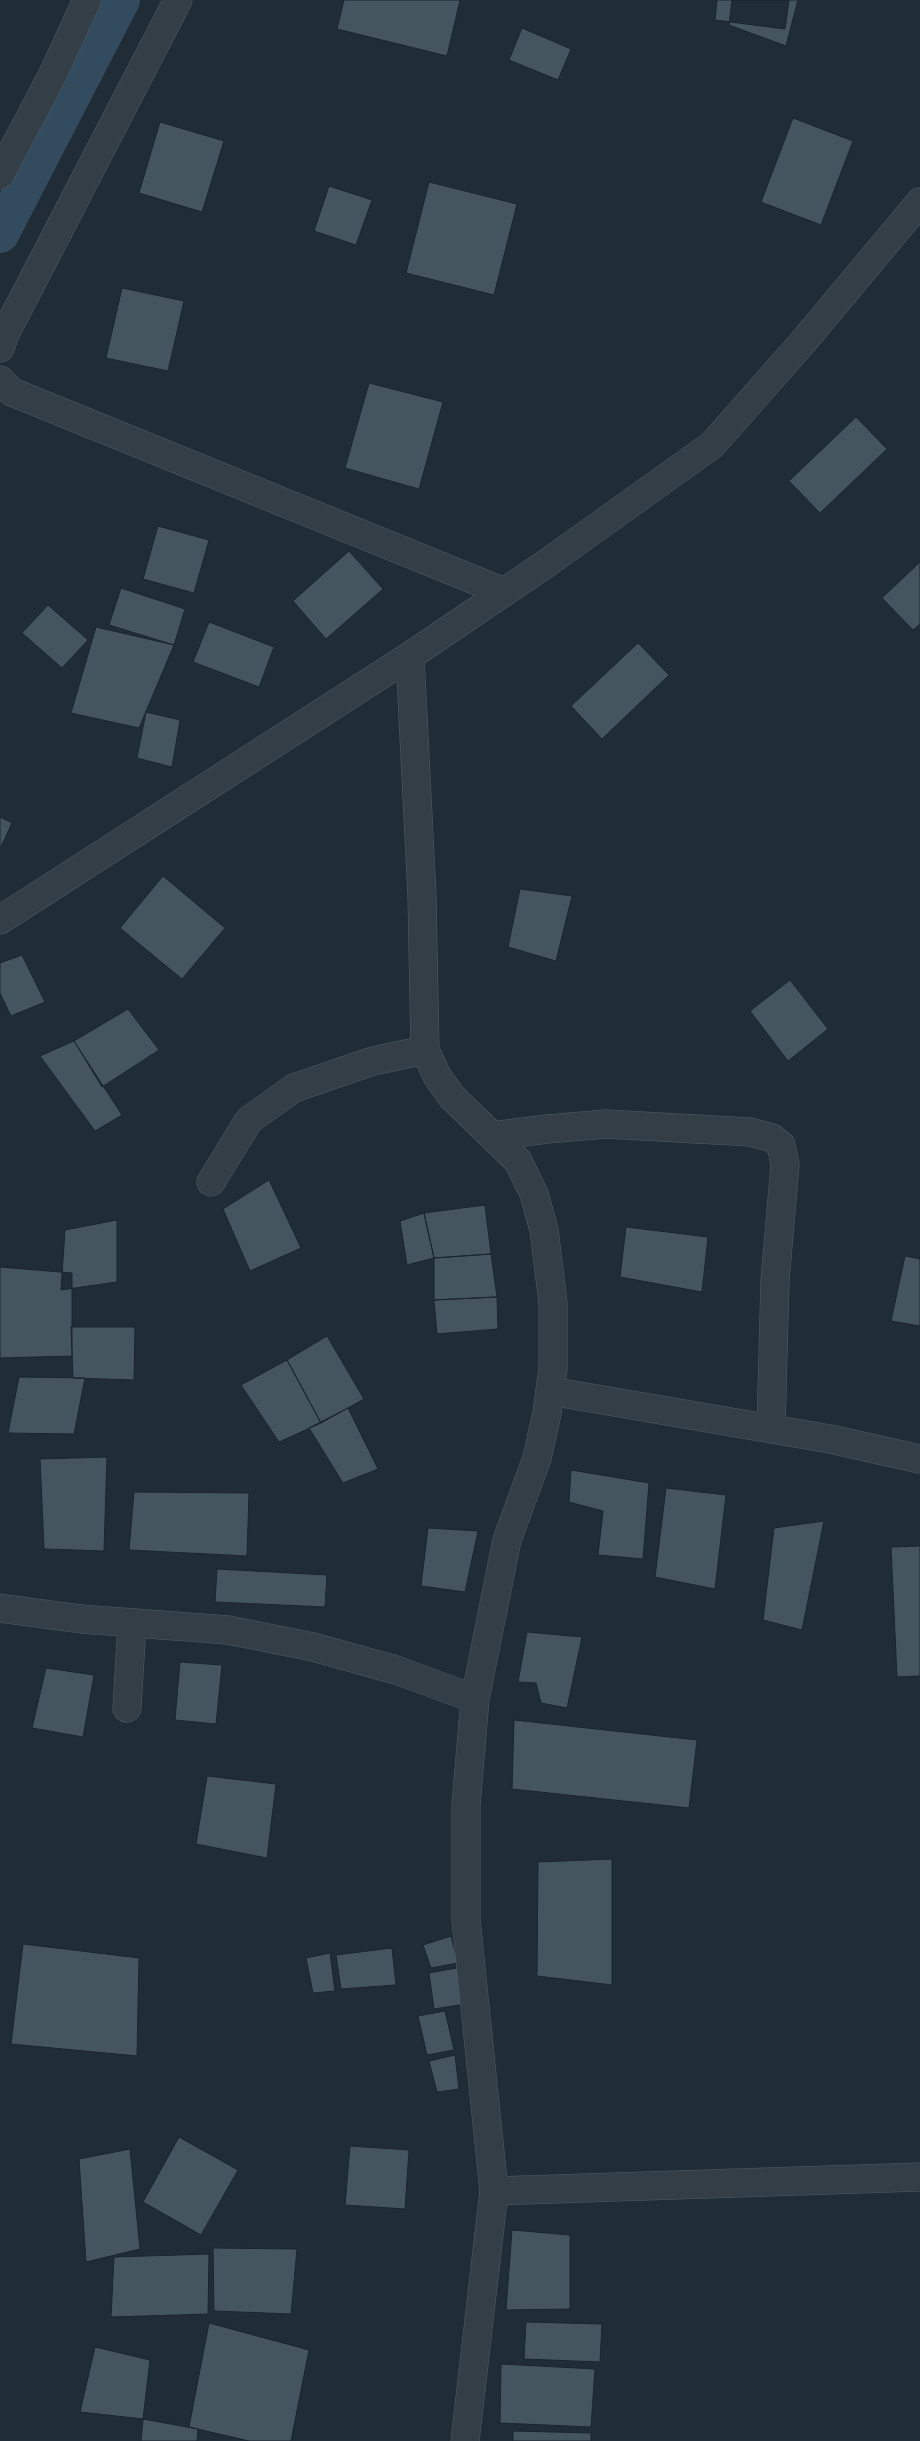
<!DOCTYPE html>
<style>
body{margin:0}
canvas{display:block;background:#202d36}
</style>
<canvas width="920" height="2441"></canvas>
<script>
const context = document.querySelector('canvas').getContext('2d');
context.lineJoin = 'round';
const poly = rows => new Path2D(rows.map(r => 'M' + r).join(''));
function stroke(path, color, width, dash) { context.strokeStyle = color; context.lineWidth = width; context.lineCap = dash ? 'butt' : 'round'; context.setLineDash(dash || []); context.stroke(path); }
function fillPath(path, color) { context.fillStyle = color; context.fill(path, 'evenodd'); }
stroke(poly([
 [0,234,121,0]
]), '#334b5e', 38);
const building = poly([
 [344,0,460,0,447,56,337,29,344,0],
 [717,0,789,0,785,29,715,20,717,0],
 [732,0,798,0,786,46,729,25,732,0],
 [522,28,571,49,558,80,509,60,522,28],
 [793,118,853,141,821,225,761,202,793,118],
 [160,122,224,141,202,212,139,193,160,122],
 [429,182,517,204,494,295,406,273,429,182],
 [329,186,372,200,356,245,314,231,329,186],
 [122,288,184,301,168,371,106,358,122,288],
 [369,383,443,402,419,489,345,468,369,383],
 [856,417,887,449,820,513,789,481,856,417],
 [158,526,209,540,194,593,143,579,158,526],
 [349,551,383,589,326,639,293,601,349,551],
 [920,562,920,624,913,630,882,598,920,562],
 [121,588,185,609,174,645,109,625,121,588],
 [48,605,88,640,62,668,22,633,48,605],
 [209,622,274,647,259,687,193,662,209,622],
 [96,627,174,645,139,728,71,713,96,627],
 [638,643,669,675,602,739,571,706,638,643],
 [146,712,180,720,172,767,137,758,146,712],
 [0,817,12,823,0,849,0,817],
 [163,876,225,928,182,979,120,928,163,876],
 [520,889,572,896,556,961,508,947,520,889],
 [22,955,45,1002,11,1016,0,993,0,963,22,955],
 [790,980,828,1029,788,1061,750,1011,790,980],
 [128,1009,159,1050,102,1087,74,1041,128,1009],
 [74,1041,122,1115,95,1131,40,1056,74,1041],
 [269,1180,301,1248,250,1271,223,1209,269,1180],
 [485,1205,491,1254,434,1258,424,1213,485,1205],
 [424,1213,434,1258,407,1265,400,1221,424,1213],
 [117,1220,117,1282,61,1290,65,1230,117,1220],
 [626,1227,708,1237,702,1292,620,1277,626,1227],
 [491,1254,497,1297,434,1300,434,1258,491,1254],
 [905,1256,920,1259,920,1326,891,1321,905,1256],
 [0,1267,72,1273,72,1356,0,1358,0,1267],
 [497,1297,498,1329,437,1334,434,1300,497,1297],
 [71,1327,135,1327,134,1380,73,1378,71,1327],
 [327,1336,364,1399,321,1423,287,1360,327,1336],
 [287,1360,321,1423,279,1442,241,1385,287,1360],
 [19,1377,85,1378,74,1434,8,1433,19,1377],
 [348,1408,378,1469,343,1483,309,1428,348,1408],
 [107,1457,104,1551,44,1549,40,1459,107,1457],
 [571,1470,649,1483,643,1559,598,1555,603,1511,569,1502,571,1470],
 [666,1488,726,1495,715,1589,655,1577,666,1488],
 [134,1492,249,1493,247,1556,129,1550,134,1492],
 [824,1521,802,1630,763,1620,774,1528,824,1521],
 [428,1528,478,1531,465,1592,421,1586,428,1528],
 [920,1546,920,1676,897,1677,891,1547,920,1546],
 [217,1569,327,1575,325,1607,215,1602,217,1569],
 [527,1632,582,1637,567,1708,541,1703,536,1683,518,1682,527,1632],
 [180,1662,222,1665,216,1724,175,1720,180,1662],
 [46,1668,94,1675,83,1737,32,1728,46,1668],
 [514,1720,697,1740,689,1808,512,1789,514,1720],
 [207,1776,276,1784,267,1858,196,1844,207,1776],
 [612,1859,612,1985,537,1976,538,1862,612,1859],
 [451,1936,458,1963,431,1968,423,1945,451,1936],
 [23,1944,139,1958,137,2056,11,2044,23,1944],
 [392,1948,396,1985,341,1989,336,1955,392,1948],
 [330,1953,335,1991,313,1993,306,1958,330,1953],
 [462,1967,465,2004,434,2009,429,1973,462,1967],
 [445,2011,454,2050,427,2055,418,2016,445,2011],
 [455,2055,459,2089,437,2092,429,2061,455,2055],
 [179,2137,238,2170,201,2235,143,2202,179,2137],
 [350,2146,409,2150,405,2209,345,2205,350,2146],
 [130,2149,140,2249,86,2262,79,2159,130,2149],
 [512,2230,570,2235,570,2309,506,2310,512,2230],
 [213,2248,297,2249,291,2314,214,2311,213,2248],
 [209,2254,208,2314,111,2317,114,2257,209,2254],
 [526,2322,602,2324,600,2362,524,2359,526,2322],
 [209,2323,309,2350,291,2441,249,2441,189,2427,209,2323],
 [95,2347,150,2360,143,2419,80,2412,95,2347],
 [501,2364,595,2369,591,2427,500,2423,501,2364],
 [143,2419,198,2429,197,2441,141,2441,143,2419],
 [513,2431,591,2433,591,2441,513,2441,513,2431]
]);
fillPath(building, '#455560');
stroke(building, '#1b252d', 1);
const minor = poly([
 [0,175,53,74,87,0],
 [0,348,6,332,178,0],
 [0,380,12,392,504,592],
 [410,656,422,896,425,1050,437,1076,452,1097,518,1161,534,1194,544,1230,553,1303,553,1368,547,1413,537,1458,507,1540,475,1699,466,1805,466,1920,494,2191,465,2441],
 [0,920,410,656,547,563,712,445,803,342,920,202],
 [492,1136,547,1129,606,1124,750,1132,772,1138,781,1145,785,1165,775,1280,771,1429],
 [211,1182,249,1120,294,1088,373,1061,425,1050],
 [550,1391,830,1439,920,1459],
 [0,1608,81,1619,228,1630,313,1647,396,1670,475,1699],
 [127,1708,132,1623],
 [494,2191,920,2177]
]);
stroke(minor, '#505c65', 29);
stroke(minor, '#333e47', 28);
</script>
